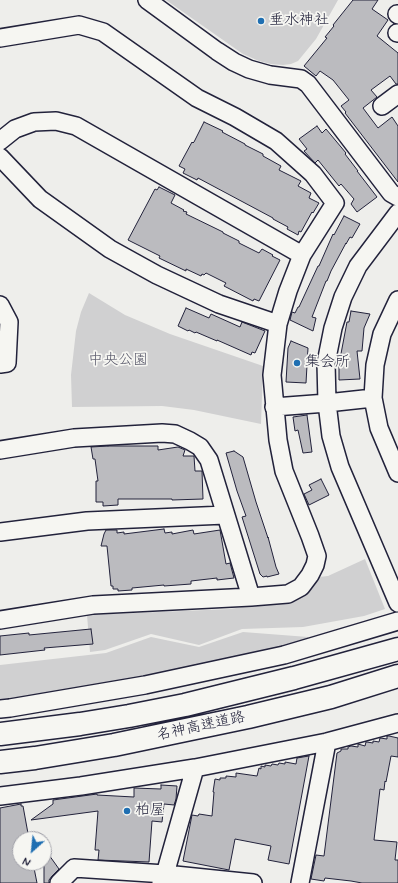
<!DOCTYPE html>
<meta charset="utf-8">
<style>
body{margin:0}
#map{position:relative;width:398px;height:883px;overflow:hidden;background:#eeeeeb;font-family:Mynerve,sans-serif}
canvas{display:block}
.north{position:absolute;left:12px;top:831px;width:40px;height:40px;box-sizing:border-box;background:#f6f6f2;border:1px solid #a1a1a9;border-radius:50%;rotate:207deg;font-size:11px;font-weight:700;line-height:16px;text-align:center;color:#22223b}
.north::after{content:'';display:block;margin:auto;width:14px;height:18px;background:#1f6fb2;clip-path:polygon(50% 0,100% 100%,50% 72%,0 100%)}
</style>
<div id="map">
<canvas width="398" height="883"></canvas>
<div class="north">N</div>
</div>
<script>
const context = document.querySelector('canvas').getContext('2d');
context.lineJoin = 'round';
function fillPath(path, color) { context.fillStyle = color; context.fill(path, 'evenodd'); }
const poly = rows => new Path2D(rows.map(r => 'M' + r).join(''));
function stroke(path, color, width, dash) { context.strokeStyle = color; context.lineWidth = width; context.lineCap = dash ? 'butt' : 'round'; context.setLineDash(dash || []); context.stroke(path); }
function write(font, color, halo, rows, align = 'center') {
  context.font = font + ' Mynerve,"Klee One",sans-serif'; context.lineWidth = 3.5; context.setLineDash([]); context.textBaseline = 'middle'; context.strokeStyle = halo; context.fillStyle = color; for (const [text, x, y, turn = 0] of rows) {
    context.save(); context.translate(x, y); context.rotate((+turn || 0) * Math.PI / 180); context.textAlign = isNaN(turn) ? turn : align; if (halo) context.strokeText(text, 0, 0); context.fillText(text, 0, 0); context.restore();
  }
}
fillPath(poly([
 [166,0,338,0,316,39,298,61,291,64,283,65,271,64,259,61,243,54],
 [89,293,125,315,170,334,263,366,261,424,194,410,162,406,72,407,71,375,76,331,81,312],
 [365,559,385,609,364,616,303,627,242,629,199,645,151,634,105,650,90,652,87,615,230,609,281,601,307,592,319,577,328,576],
 [243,632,308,637,309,640,179,670,13,698,0,699,0,665,106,653,151,637,199,647]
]), '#d0d0d1');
const building = poly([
 [353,0,378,0,372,9,388,20,377,36,398,53,398,84,396,84,390,76,371,90,377,97,363,108,378,128,392,117,398,126,398,182,345,113,346,112,341,106,349,100,333,80,320,71,316,76,304,66,327,38,325,37,334,26,333,25,353,0],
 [204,122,223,131,222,132,245,144,245,145,263,154,263,156,281,166,279,170,301,181,298,186,311,193,309,198,319,203,313,213,312,212,301,232,299,231,298,235,287,229,288,227,273,219,273,218,198,178,197,180,183,173,185,169,179,166,192,142,193,143,194,142,204,122],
 [317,126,322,133,326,129,346,153,345,154,358,171,357,171,377,197,357,212,351,204,354,199,341,184,339,186,318,160,315,163,304,151,307,149,299,139,317,126],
 [159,187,175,195,171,203,184,210,183,211,187,212,186,214,223,232,223,233,239,241,239,243,259,253,262,249,273,255,272,256,280,260,259,301,254,299,253,301,224,286,226,283,206,273,204,275,202,274,201,276,186,269,186,271,159,258,160,256,128,240,155,189,157,190,159,187],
 [344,216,360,224,352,238,350,237,346,244,346,243,331,271,327,281,326,281,312,317,316,318,313,331,290,320,292,312,295,313,298,307,299,307,318,266,319,266,333,234,334,235,344,216],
 [186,308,209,318,211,314,240,327,242,322,265,331,255,353,252,352,251,355,217,340,217,341,196,332,195,333,189,330,188,331,178,326,186,308],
 [351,311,370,314,364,328,362,351,357,351,360,379,339,380,339,367,340,364,340,359,347,322,349,322,351,311],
 [291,341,308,348,306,383,286,382,288,348,291,341],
 [307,415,312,452,303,453,298,430,295,431,293,417,307,415],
 [108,446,158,446,158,450,178,447,185,450,183,456,194,456,195,471,202,471,203,499,172,500,172,499,118,499,118,505,103,506,103,502,96,502,96,481,98,481,95,459,93,459,91,447,108,446],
 [234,451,243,457,256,502,268,538,268,537,276,567,279,574,267,577,267,576,263,577,260,574,242,517,246,516,237,491,226,453,234,451],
 [321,479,329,495,309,505,304,494,312,490,309,485,321,479],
 [164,529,165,533,172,532,172,534,193,530,194,534,220,530,226,564,230,563,234,578,217,580,217,578,191,581,191,584,164,586,164,585,132,588,132,590,118,591,118,589,113,589,113,586,111,586,107,546,101,546,104,534,106,530,117,530,117,533,124,532,124,534,164,529],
 [91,629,93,644,44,648,45,650,0,655,0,636,29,633,29,635,91,629],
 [387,736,389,736,398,738,398,757,391,756,386,782,385,781,384,790,380,789,374,840,397,842,395,860,398,860,398,883,362,883,351,881,325,878,324,881,311,879,316,855,324,856,337,753,341,751,341,749,348,749,348,747,351,746,358,747,358,744,365,746,366,742,367,742,373,743,373,741,379,742,380,738,387,739,387,736],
 [309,756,289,864,268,860,271,846,235,839,229,870,183,861,192,815,198,816,199,814,212,816,214,792,213,792,215,779,220,780,220,778,226,778,226,776,236,777,236,773,257,776,259,768,261,769,261,766,265,767,265,765,271,766,272,764,278,765,279,763,285,764,285,762,296,764,297,758,309,756],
 [161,785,177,786,176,799,174,805,164,804,162,822,152,821,149,862,98,860,99,850,95,850,98,811,31,820,53,804,53,800,97,794,97,795,134,797,134,788,161,789,161,785],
 [21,804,21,806,23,806,29,839,20,839,20,863,33,863,37,883,0,883,0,808,21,804],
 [44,848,59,869,52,876,49,880,49,883,44,883,44,848]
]);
fillPath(building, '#bbbbbf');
stroke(building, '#22223b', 1);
const minor = poly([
 [147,0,217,51,234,62,249,69,270,75,301,79,308,84,391,193,398,197],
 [397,14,398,15],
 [397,33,398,33],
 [0,38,79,25,103,32,197,98,235,117,276,141,313,174,335,203,302,255,288,291,278,324,272,375,278,440,284,471,310,536,317,556,315,565,310,575,301,587,288,594,251,597,93,605,0,620],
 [382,106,398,94],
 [0,141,15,129,34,122,56,121,76,126,302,255],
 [0,157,40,199,110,249,157,275,219,304,278,324],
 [398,213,358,266,343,297,333,328,326,363,327,403,331,436,340,467,398,603],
 [398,300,382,334,375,365,373,398,379,428,398,473],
 [0,305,9,322,7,363,0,364],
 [274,407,327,403,373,398],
 [0,450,74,438,162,433,175,434,190,441,200,447,209,460,251,597],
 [0,532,87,521,225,515],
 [0,709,10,708,145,685,284,655,398,621],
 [0,796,81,786,195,768,327,742,398,723],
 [59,883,74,868,165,874,253,883],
 [161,883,165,874,195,768],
 [300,883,327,742]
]);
const highway = poly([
 [0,734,80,724,129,716,185,705,294,678,398,649],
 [0,762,35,758,114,745,248,717,331,697,398,676]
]);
stroke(minor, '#22223b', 20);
stroke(highway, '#22223b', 25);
stroke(minor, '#f6f6f2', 17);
stroke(highway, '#f6f6f2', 22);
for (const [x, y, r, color] of [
 [261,21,4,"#1f6fb2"],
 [297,363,4,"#1f6fb2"],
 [127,811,4,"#1f6fb2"]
]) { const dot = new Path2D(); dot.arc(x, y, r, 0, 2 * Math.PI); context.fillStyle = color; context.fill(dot); stroke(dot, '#f6f6f2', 1.5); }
write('15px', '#22223b', '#f6f6f2', [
 ["垂水神社",269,21],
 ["集会所",305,363],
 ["柏屋",135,811]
], 'left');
write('15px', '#565668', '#f6f6f2', [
 ["中央公園",118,361]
]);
write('15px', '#22223b', '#f6f6f2', [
 ["名神高速道路",201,727,-12]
]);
</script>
